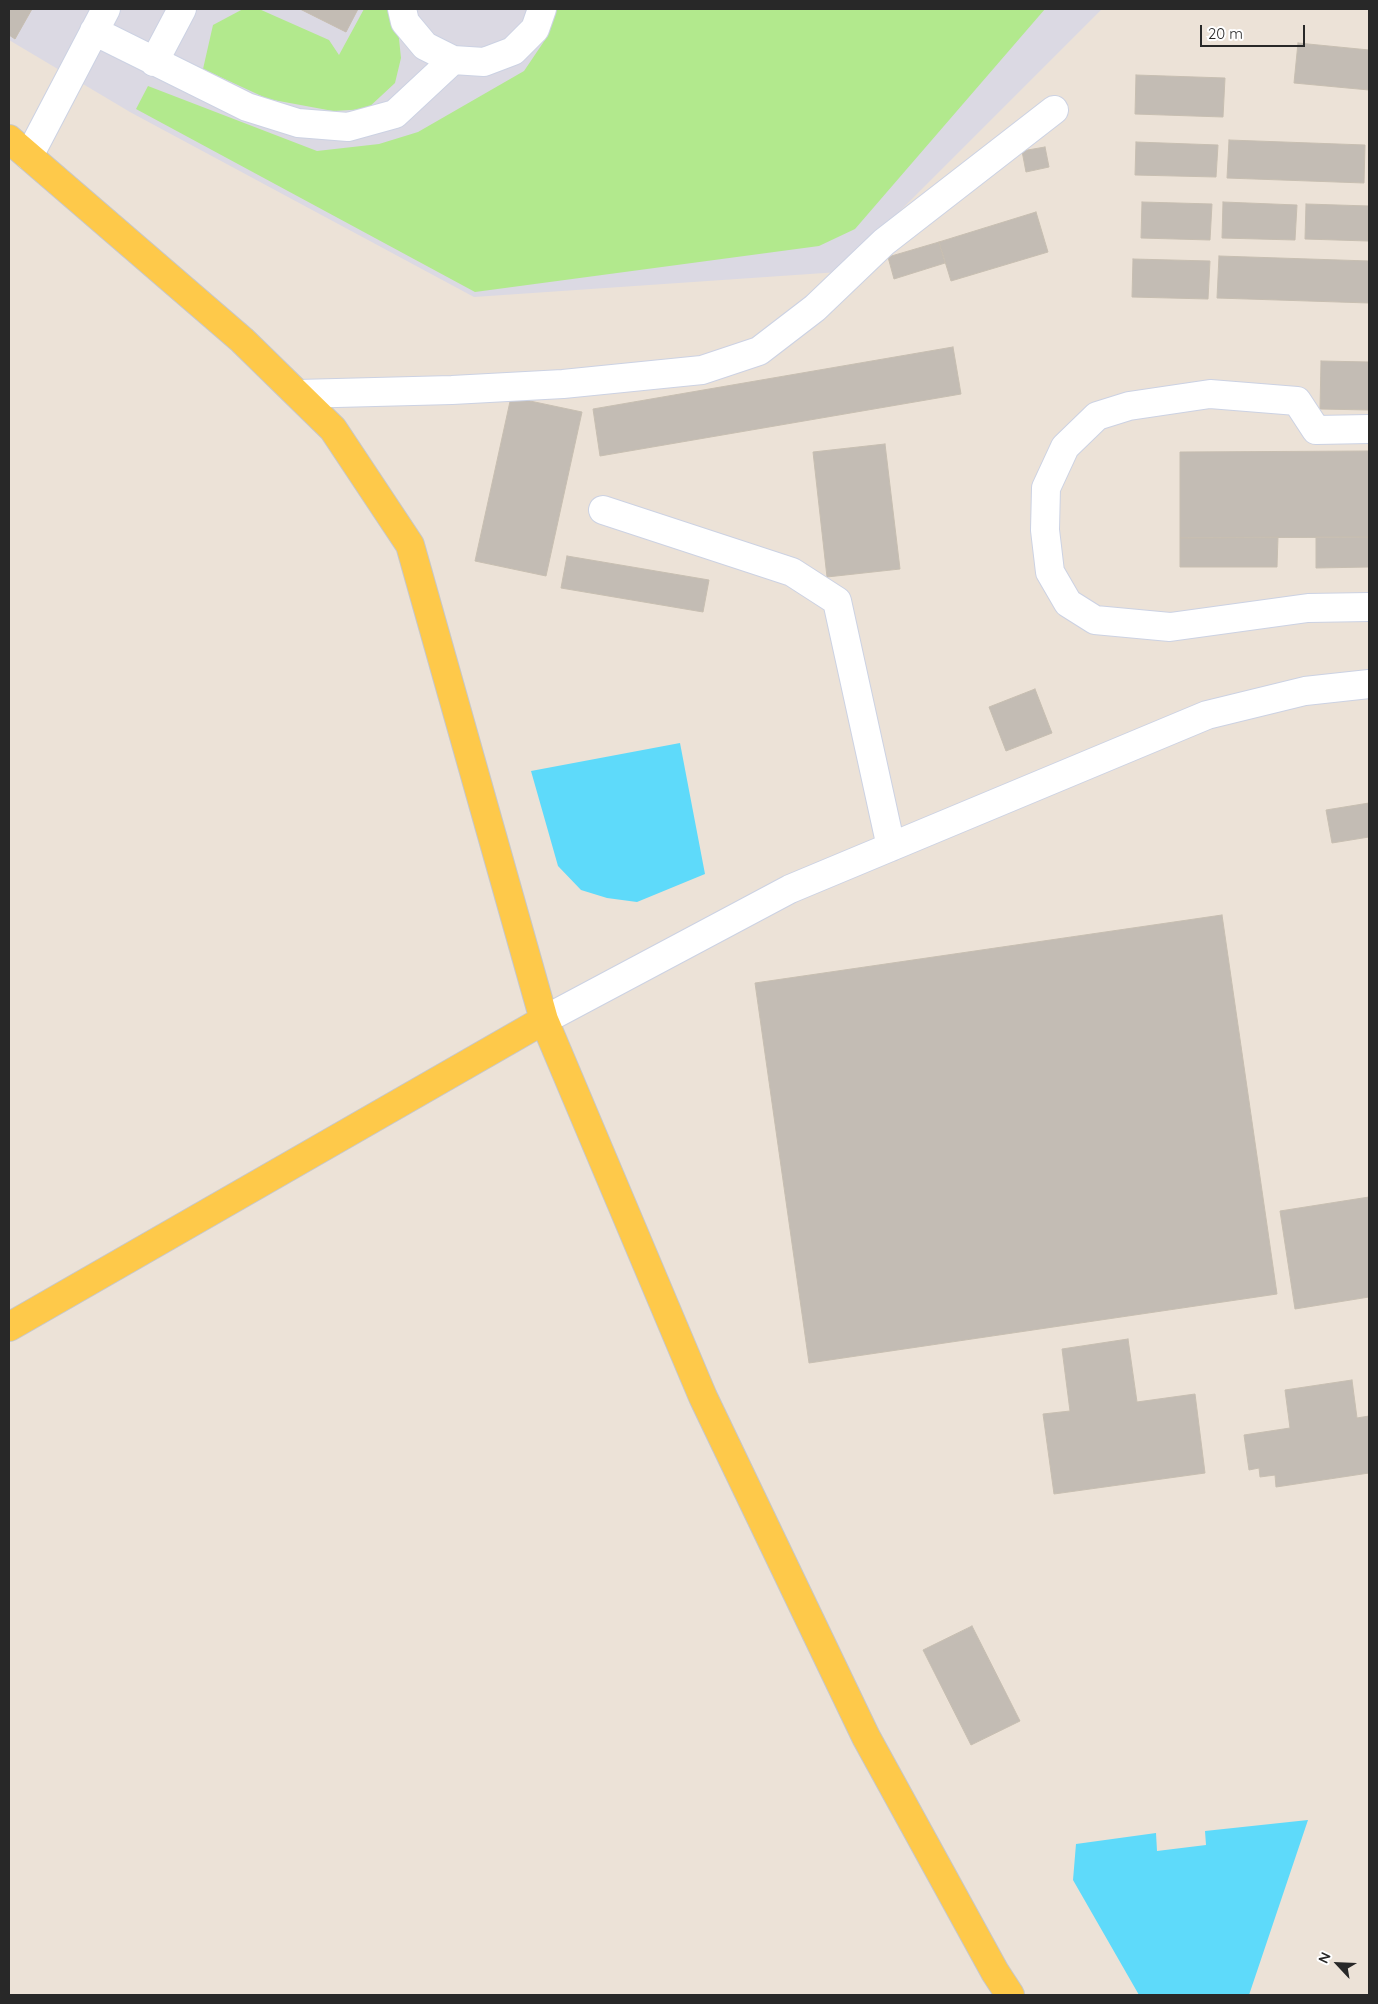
<!DOCTYPE html>
<style>
body{margin:0}
#map{position:relative;width:1378px;height:2004px;overflow:hidden;background:#ece2d7;font-family:Quicksand,sans-serif}
canvas{display:block}
.frame{position:absolute;inset:0;border:10px solid #282828;pointer-events:none}
.north{position:absolute;left:1313px;top:1939px;width:50px;height:50px;-webkit-text-stroke:4px #fff;paint-order:stroke;rotate:295deg;font-size:14px;font-weight:700;line-height:20px;text-align:center;color:#282828}
.north::after{content:'';display:block;margin:auto;width:18px;height:22px;background:#282828;clip-path:polygon(50% 0,100% 100%,50% 72%,0 100%)}
.scale{position:absolute;left:1200px;top:25px;width:105px;height:22px;box-sizing:border-box;border:2px solid #282828;border-top:0;padding-left:6px;font-size:15px;line-height:18px;white-space:nowrap;color:#282828;-webkit-text-stroke:4px #fff;paint-order:stroke}
</style>
<div id="map">
<canvas width="1378" height="2004"></canvas>
<div class="frame"></div>
<div class="north">N</div>
<div class="scale">20 m</div>
</div>
<script>
const context = document.querySelector('canvas').getContext('2d');
context.lineJoin = 'round';
function fillPath(path, color) { context.fillStyle = color; context.fill(path, 'evenodd'); }
const poly = rows => new Path2D(rows.map(r => 'M' + r).join(''));
function stroke(path, color, width, dash) { context.strokeStyle = color; context.lineWidth = width; context.lineCap = dash ? 'butt' : 'round'; context.setLineDash(dash || []); context.stroke(path); }
fillPath(poly([
 [9,9,1102,9,839,272,474,297,130,112,9,40]
]), '#dbd9e3');
fillPath(poly([
 [243,9,259,9,329,40,339,55,364,9,392,9,397,20,401,58,395,83,367,109,333,111,268,99,203,69,213,25],
 [556,9,1045,9,855,229,819,246,475,292,136,109,148,86,317,151,379,144,418,132,524,71,547,37]
]), '#b2e98d');
fillPath(poly([
 [680,743,705,874,637,902,607,898,581,890,558,866,531,771],
 [1308,1820,1249,1995,1139,1995,1073,1880,1076,1844,1156,1833,1157,1851,1206,1845,1205,1831]
]), '#5edafa');
const building = poly([
 [9,9,32,9,15,39,9,35,9,9],
 [300,9,358,9,346,32,300,9],
 [1298,43,1369,50,1369,90,1294,83,1298,43],
 [1136,75,1225,78,1223,117,1135,114,1136,75],
 [1229,140,1365,145,1364,183,1227,178,1229,140],
 [1136,142,1218,145,1216,177,1135,175,1136,142],
 [1045,147,1049,167,1026,172,1022,151,1045,147],
 [1142,202,1212,204,1210,240,1141,238,1142,202],
 [1223,202,1297,205,1295,240,1222,238,1223,202],
 [1306,204,1369,206,1368,241,1305,239,1306,204],
 [1036,212,1048,252,951,281,939,242,1036,212],
 [939,242,945,263,894,279,888,257,939,242],
 [1219,256,1369,261,1369,303,1217,298,1219,256],
 [1133,259,1210,261,1208,299,1132,297,1133,259],
 [953,347,961,394,600,456,593,409,953,347],
 [1321,361,1369,362,1369,410,1320,409,1321,361],
 [511,397,582,412,546,576,475,561,511,397],
 [885,444,900,569,827,577,813,452,885,444],
 [1369,451,1369,537,1180,538,1180,452,1369,451],
 [1278,537,1277,567,1180,567,1180,538,1278,537],
 [1316,537,1369,537,1369,567,1316,568,1316,537],
 [567,556,709,580,703,612,561,588,567,556],
 [1035,689,1052,733,1006,751,989,707,1035,689],
 [1369,803,1369,837,1332,843,1326,810,1369,803],
 [1222,915,1277,1294,809,1363,755,983,1222,915],
 [1369,1197,1369,1297,1295,1309,1280,1211,1369,1197],
 [1128,1339,1137,1402,1195,1394,1205,1473,1054,1494,1043,1414,1070,1411,1062,1349,1128,1339],
 [1352,1380,1357,1418,1369,1416,1369,1473,1276,1487,1275,1475,1260,1477,1259,1468,1249,1470,1244,1435,1290,1428,1285,1390,1352,1380],
 [972,1626,1020,1721,971,1745,923,1650,972,1626]
]);
fillPath(building, '#c3bcb4');
stroke(building, '#c7beb1', 1);
const minor = poly([
 [402,9,405,22,425,46,453,60,484,62,513,51,535,29,542,9],
 [94,31,247,107,298,123,348,127,395,114,453,60],
 [154,62,182,9],
 [29,156,106,9],
 [298,394,452,390,563,384,702,370,759,351,815,308,884,242,1054,110],
 [1369,429,1316,430,1297,401,1210,394,1129,406,1097,416,1065,447,1046,488,1045,530,1050,572,1068,603,1095,620,1170,627,1308,608,1369,607],
 [603,510,792,572,837,601,891,847],
 [544,1020,790,889,1207,715,1305,691,1369,684]
]);
const major = poly([
 [9,139,242,340,333,429,410,545,544,1020,703,1397,866,1737,995,1972,1010,1995],
 [9,1327,544,1020]
]);
stroke(minor, '#ccd2e3', 30);
stroke(major, '#c7c7c7', 30);
stroke(minor, '#fff', 28);
stroke(major, '#fec94a', 28);
</script>
